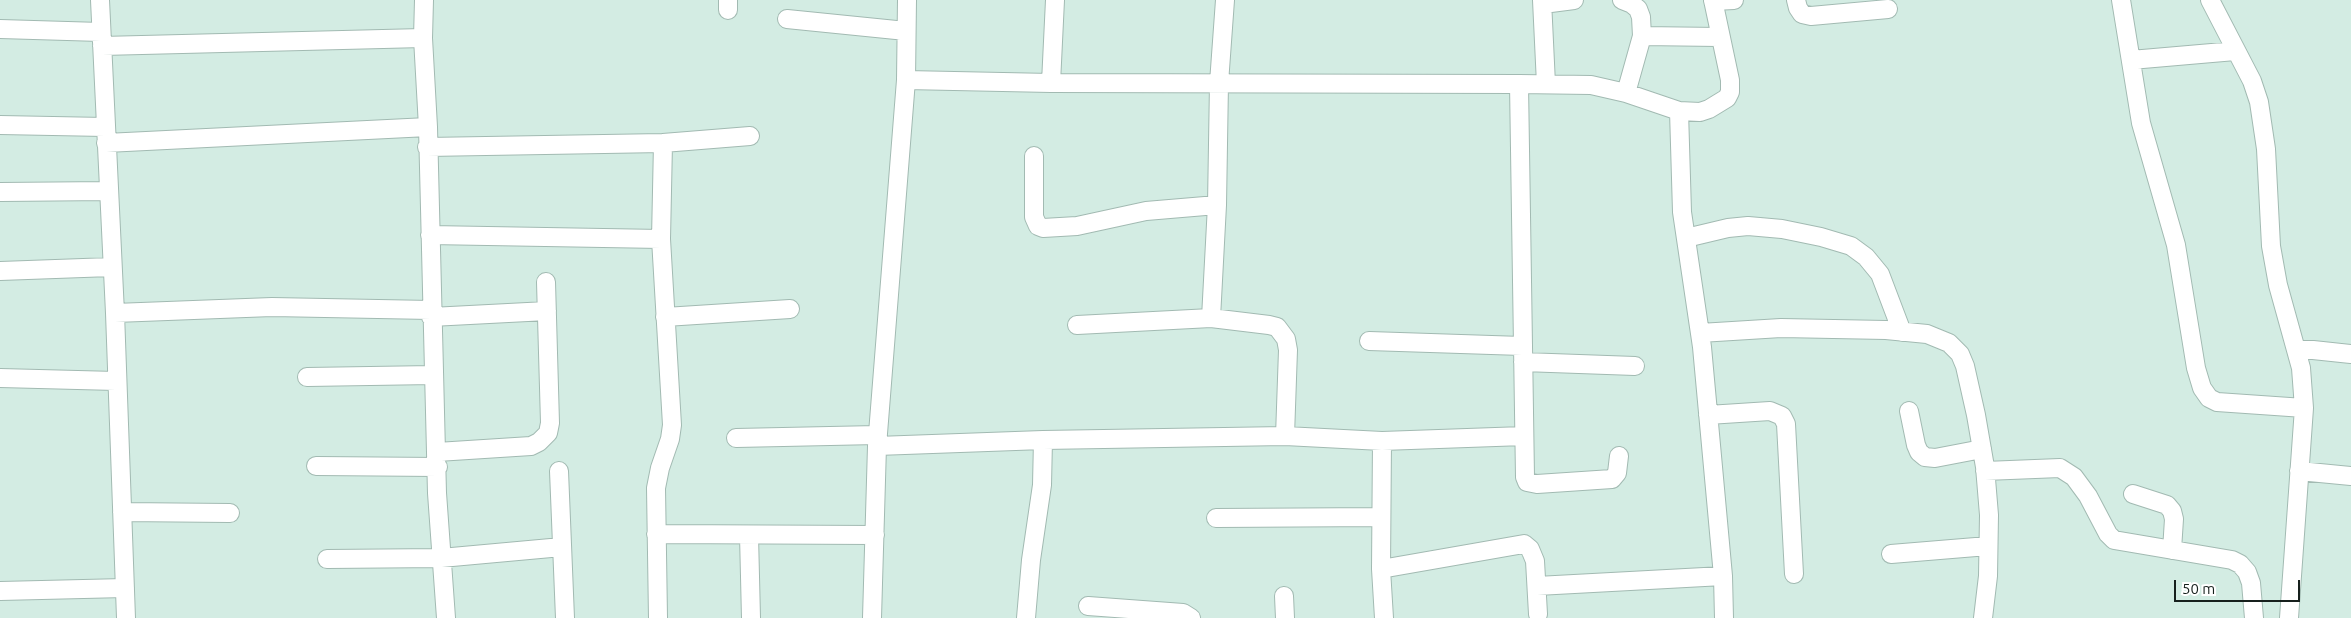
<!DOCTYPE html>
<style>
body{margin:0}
#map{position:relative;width:2351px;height:618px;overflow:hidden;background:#d3ece3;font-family:Ubuntu,sans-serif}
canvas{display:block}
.scale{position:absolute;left:2174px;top:580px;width:126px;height:22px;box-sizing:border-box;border:2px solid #17201d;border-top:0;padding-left:6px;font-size:15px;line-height:18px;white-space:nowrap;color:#17201d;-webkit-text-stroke:4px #fff;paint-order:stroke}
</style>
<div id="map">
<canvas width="2351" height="618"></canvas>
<div class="scale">50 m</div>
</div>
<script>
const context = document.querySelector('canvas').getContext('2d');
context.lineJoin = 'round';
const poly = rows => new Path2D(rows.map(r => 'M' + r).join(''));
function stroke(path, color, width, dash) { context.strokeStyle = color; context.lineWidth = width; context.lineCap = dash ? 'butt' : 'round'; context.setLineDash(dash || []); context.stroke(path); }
const minor = poly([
 [100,0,115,313,126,618],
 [424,0,423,38,428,127,437,493,446,618],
 [728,0,728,10],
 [907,0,906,80,877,446,1043,440,1285,436,1382,441,1524,436],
 [1225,0,1219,83,1217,205,1211,318,1269,325,1277,327,1286,339,1288,350,1285,436],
 [1542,0,1546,84],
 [1622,0,1632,4,1638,9,1641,17,1642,36,1626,93],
 [1796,0,1798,8,1802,14,1811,16,1888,9],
 [2121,0,2141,123,2176,245,2196,368,2202,388,2209,398,2217,402,2304,408],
 [2210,0,2252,81,2259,102,2266,149,2271,246,2278,285,2301,368,2304,408,2289,618],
 [1713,1,1734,0],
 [1543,4,1574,0],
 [787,19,906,31],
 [0,29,101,32],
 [1642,36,1719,37],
 [102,46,423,38],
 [2131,60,2235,51],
 [906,80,1051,83,1519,84,1525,477,1527,482,1537,484,1612,479,1617,473,1619,456],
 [1051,83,1055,0],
 [1519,84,1591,85,1626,93,1679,111,1700,112,1709,109,1727,98,1730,92,1730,80,1713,0],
 [1679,111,1682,212,1702,347,1723,576,1724,618],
 [0,125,105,127],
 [106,143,428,127],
 [663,143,750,136],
 [427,147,663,143,661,239,672,425,670,439,660,468,656,488,658,618],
 [1034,156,1034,217,1038,226,1043,228,1077,226,1146,211,1217,205],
 [0,192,108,191],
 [430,235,661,239],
 [1686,238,1728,228,1748,226,1782,229,1821,237,1851,246,1866,257,1880,274,1902,332],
 [0,271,111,267],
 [115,313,272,307,431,310],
 [431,317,547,311],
 [665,317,790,309],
 [1077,325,1211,318],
 [1700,333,1781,328,1886,330,1927,334,1949,343,1960,354,1965,366,1976,415,1985,467,1989,515,1988,576,1983,618],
 [1369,341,1522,346],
 [2296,350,2313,350,2351,354],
 [1523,362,1635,366],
 [307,377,433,375],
 [0,378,116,381],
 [1909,411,1916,445,1919,452,1925,457,1935,458,1982,449],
 [1708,415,1770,411,1782,416,1786,424,1794,574],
 [736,438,877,435],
 [1382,441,1381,569,1384,618],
 [437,452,531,446,539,442,548,433,550,423,546,282],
 [316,466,438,467],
 [559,471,565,618],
 [1985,471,2060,468,2074,477,2088,496,2108,534,2114,540,2232,560,2240,564,2247,572,2251,583,2254,618],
 [2299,471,2351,476],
 [2133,494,2167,505,2172,511,2174,519,2172,550],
 [122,512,230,513],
 [1216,518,1381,517],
 [656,534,875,535],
 [749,535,751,618],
 [1891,554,1988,546],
 [327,559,441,558,562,547],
 [1381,569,1524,544,1530,549,1535,561,1538,614],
 [1537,586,1723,576],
 [0,591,125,588],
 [1284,596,1285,618],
 [1088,606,1183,613,1191,618],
 [872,618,877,446],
 [1026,618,1031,560,1042,485,1043,440]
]);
stroke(minor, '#a2bab2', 20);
stroke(minor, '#fff', 18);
</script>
